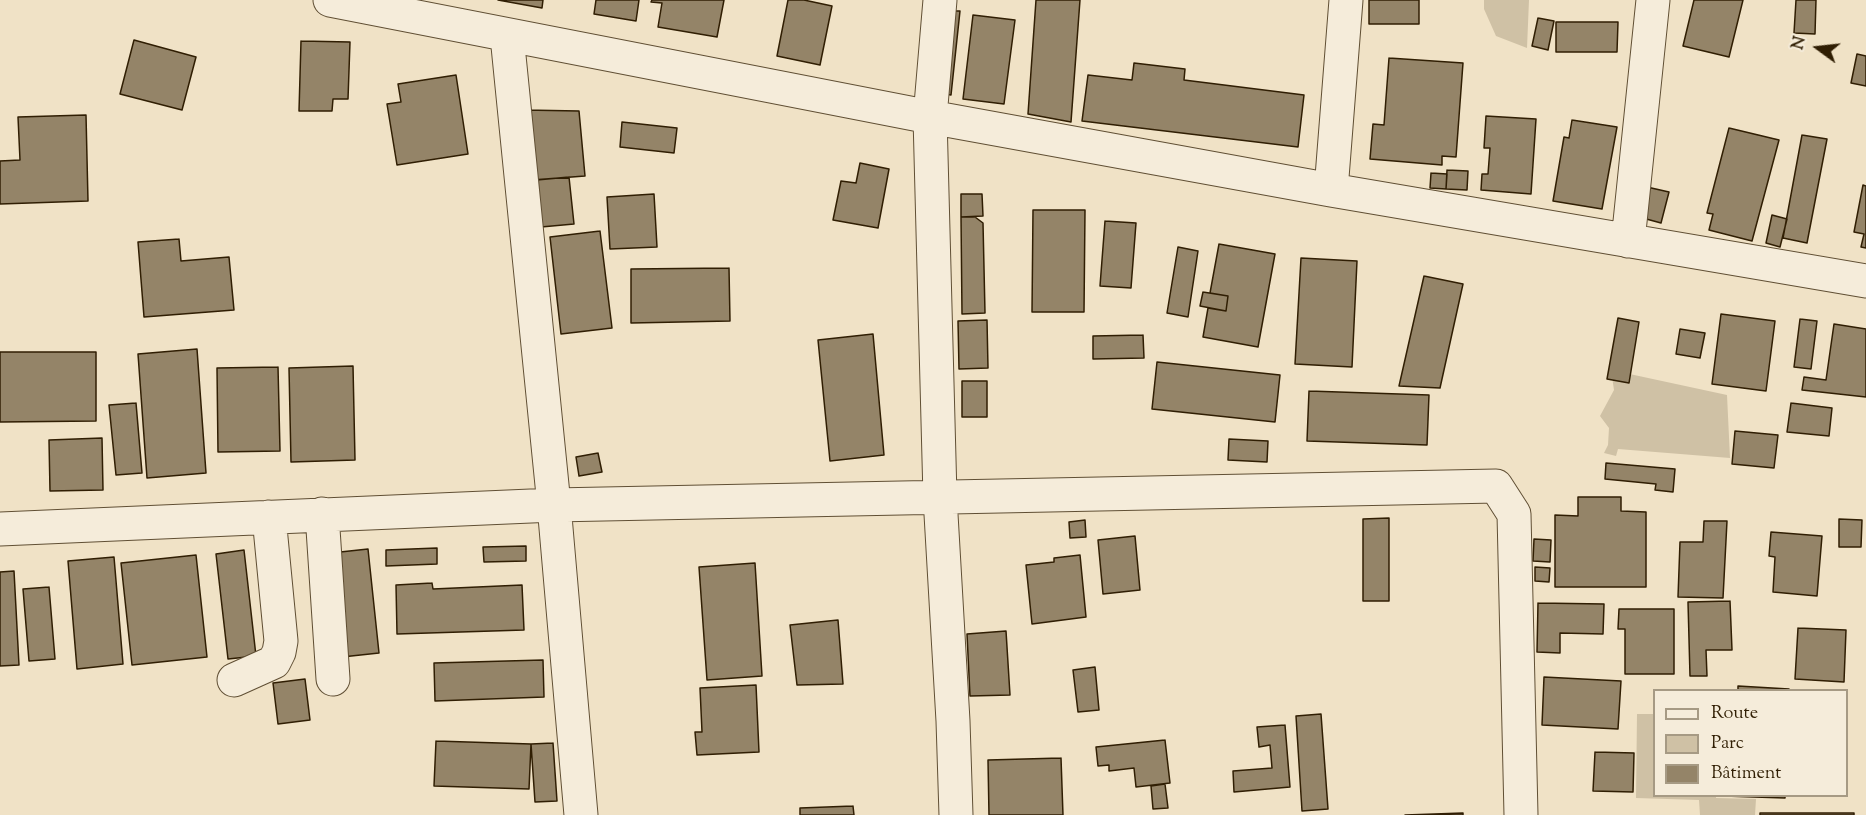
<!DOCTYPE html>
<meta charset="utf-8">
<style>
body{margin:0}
#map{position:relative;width:1866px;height:815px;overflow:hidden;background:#f0e2c6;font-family:"Sorts Mill Goudy",serif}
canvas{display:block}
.legend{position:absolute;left:1653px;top:689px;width:195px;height:108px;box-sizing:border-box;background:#f5ecda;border:2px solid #a69a84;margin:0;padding:8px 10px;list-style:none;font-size:18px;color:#301e03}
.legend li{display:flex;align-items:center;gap:12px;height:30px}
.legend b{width:30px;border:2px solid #a69a84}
.north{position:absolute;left:1788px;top:18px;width:60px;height:60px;-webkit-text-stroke:4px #f5ecda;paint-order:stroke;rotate:285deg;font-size:16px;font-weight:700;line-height:24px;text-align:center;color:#301e03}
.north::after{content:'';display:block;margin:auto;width:21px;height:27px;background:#301e03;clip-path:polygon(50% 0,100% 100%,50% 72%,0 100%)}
</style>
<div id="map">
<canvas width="1866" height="815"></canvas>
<ul class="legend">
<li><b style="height:8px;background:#f5ecda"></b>Route</li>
<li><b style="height:16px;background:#cfc1a5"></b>Parc</li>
<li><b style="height:16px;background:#948468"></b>Bâtiment</li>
</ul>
<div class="north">N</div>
</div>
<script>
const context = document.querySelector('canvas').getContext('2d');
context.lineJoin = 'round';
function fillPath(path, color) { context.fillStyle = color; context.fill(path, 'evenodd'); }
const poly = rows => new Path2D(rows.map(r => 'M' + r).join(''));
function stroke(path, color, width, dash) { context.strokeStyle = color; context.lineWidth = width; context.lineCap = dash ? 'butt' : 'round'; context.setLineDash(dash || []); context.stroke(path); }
fillPath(poly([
 [1484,0,1529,0,1527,48,1496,36,1484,9],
 [1611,370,1727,395,1730,458,1618,449,1616,456,1604,453,1608,445,1609,428,1600,416,1614,390],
 [1637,714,1654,714,1654,796,1716,796,1716,798,1756,799,1755,815,1700,815,1699,800,1636,798]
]), '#cfc1a5');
const building = poly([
 [498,0,543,0,542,8,498,0],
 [596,0,639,0,636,21,594,14,596,0],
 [652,0,724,0,717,37,658,27,662,3,651,2,652,0],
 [788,0,804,0,832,6,820,65,777,56,788,0],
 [1036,0,1080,0,1071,122,1028,114,1036,0],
 [1369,0,1419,0,1419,24,1369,24,1369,0],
 [1694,0,1743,0,1729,57,1683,46,1694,0],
 [1796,0,1816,0,1815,34,1794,33,1796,0],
 [948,11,960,11,951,95,939,93,948,11],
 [973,15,1015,20,1004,104,963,99,973,15],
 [1538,18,1554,21,1548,50,1532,46,1538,18],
 [1556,22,1618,22,1617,52,1556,52,1556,22],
 [134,40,196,57,182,110,120,94,134,40],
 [301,41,350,42,348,99,333,99,332,111,299,111,301,41],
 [1857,54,1866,56,1866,86,1851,83,1857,54],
 [1389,58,1463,63,1456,157,1442,156,1442,165,1370,159,1373,124,1384,125,1389,58],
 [1134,63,1185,69,1184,80,1304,95,1298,147,1082,121,1088,75,1132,80,1134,63],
 [456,75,468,154,397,165,387,104,401,102,398,84,456,75],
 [524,110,579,111,585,176,532,180,524,110],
 [86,115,88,201,0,204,0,161,20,160,18,117,86,115],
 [1486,116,1536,119,1531,194,1481,190,1482,174,1488,174,1490,148,1484,148,1486,116],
 [1572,120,1617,127,1602,209,1553,201,1564,137,1569,138,1572,120],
 [622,122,677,128,674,153,620,147,622,122],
 [1729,128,1779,140,1752,241,1709,230,1713,214,1707,213,1729,128],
 [1802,135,1827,139,1807,243,1783,238,1802,135],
 [860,163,889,169,878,228,833,220,841,181,856,183,860,163],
 [1447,170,1468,171,1467,190,1446,189,1447,170],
 [1431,173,1447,174,1446,189,1430,188,1431,173],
 [569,177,574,224,541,227,537,180,569,177],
 [1863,185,1866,186,1866,248,1861,247,1864,234,1854,232,1863,185],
 [1647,187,1669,192,1661,223,1639,217,1647,187],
 [654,194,657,247,610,249,607,197,654,194],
 [961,194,982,194,983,216,961,217,961,194],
 [1033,210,1085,210,1084,312,1032,312,1033,210],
 [1772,215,1787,219,1780,247,1766,243,1772,215],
 [961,217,975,217,983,223,985,313,962,314,961,217],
 [1105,221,1136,223,1131,288,1100,286,1105,221],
 [600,231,612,328,561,334,550,237,600,231],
 [179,239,181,261,229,257,234,310,144,317,138,242,179,239],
 [1219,244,1275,254,1258,347,1203,337,1208,308,1226,311,1228,296,1210,293,1219,244],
 [1178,247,1198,251,1188,317,1167,313,1178,247],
 [1301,258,1357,261,1352,367,1295,364,1301,258],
 [729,268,730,321,631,323,631,269,729,268],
 [1424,276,1463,284,1440,388,1399,386,1424,276],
 [1203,292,1228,296,1226,311,1200,306,1203,292],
 [1721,314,1775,321,1766,391,1712,384,1721,314],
 [1618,318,1639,322,1629,383,1607,379,1618,318],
 [1800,319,1817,321,1811,369,1794,367,1800,319],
 [987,320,988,368,959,369,958,321,987,320],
 [1834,324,1866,329,1866,397,1802,390,1804,377,1826,380,1834,324],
 [1680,329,1705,333,1700,358,1676,354,1680,329],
 [873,334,884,455,830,461,818,340,873,334],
 [1143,335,1144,358,1093,359,1093,336,1143,335],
 [197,349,206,473,147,478,138,354,197,349],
 [0,352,96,352,96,421,0,422,0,352],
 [1157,362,1280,375,1275,422,1152,409,1157,362],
 [353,366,355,460,291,462,289,368,353,366],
 [278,367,280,451,218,452,217,368,278,367],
 [962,381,987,381,987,417,962,417,962,381],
 [1309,391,1429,395,1427,445,1307,441,1309,391],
 [136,403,142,473,116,475,109,405,136,403],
 [1791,403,1832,408,1829,436,1787,432,1791,403],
 [1735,431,1778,435,1774,468,1732,464,1735,431],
 [102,438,103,490,50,491,49,440,102,438],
 [1229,439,1268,441,1267,462,1228,460,1229,439],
 [598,453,602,472,579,476,576,457,598,453],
 [1606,463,1675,469,1673,492,1655,490,1656,484,1605,479,1606,463],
 [1578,497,1621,497,1621,511,1646,512,1646,587,1555,587,1555,515,1578,516,1578,497],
 [1389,518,1389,601,1363,601,1363,519,1389,518],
 [1839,519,1862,520,1861,547,1839,547,1839,519],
 [1085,520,1086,537,1070,538,1069,522,1085,520],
 [1704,521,1727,521,1723,598,1678,597,1680,542,1703,542,1704,521],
 [1771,532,1822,536,1817,596,1773,592,1775,557,1769,556,1771,532],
 [1135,536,1140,590,1103,594,1098,540,1135,536],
 [1534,539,1551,540,1550,562,1533,561,1534,539],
 [526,546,526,561,484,562,483,547,526,546],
 [437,548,437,564,386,566,386,550,437,548],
 [368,549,379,653,342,657,331,553,368,549],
 [244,550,256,656,228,659,216,554,244,550],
 [196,555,207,657,132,665,121,563,196,555],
 [1080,555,1086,617,1032,624,1026,565,1054,562,1054,558,1080,555],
 [114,557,123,664,77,669,68,561,114,557],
 [755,563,762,676,707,680,699,567,755,563],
 [1535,567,1550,568,1549,582,1535,581,1535,567],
 [14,571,19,665,0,666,0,572,14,571],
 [432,583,433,589,522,585,524,630,397,634,396,585,432,583],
 [49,587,55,659,29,661,23,589,49,587],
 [1730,601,1732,650,1706,650,1707,676,1690,676,1688,602,1730,601],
 [1538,603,1604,604,1603,634,1560,633,1560,653,1537,652,1538,603],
 [1619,609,1674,609,1674,674,1625,674,1625,629,1618,629,1619,609],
 [838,620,843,684,797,685,790,625,838,620],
 [1798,628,1846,630,1844,682,1795,679,1798,628],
 [1006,631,1010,695,970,696,967,634,1006,631],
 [543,660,544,697,435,701,434,663,543,660],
 [1095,667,1099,710,1078,712,1073,670,1095,667],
 [1544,677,1621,681,1618,729,1542,725,1544,677],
 [305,679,310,720,278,724,273,683,305,679],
 [756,685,759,752,697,755,695,732,702,732,700,688,756,685],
 [1738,686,1789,689,1789,690,1738,690,1738,686],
 [1321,714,1328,809,1302,811,1296,716,1321,714],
 [1285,725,1290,787,1234,792,1233,771,1272,768,1270,745,1259,747,1257,727,1285,725],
 [1165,740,1170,783,1136,787,1134,768,1109,771,1109,765,1098,766,1096,747,1165,740],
 [436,741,531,744,529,789,434,786,436,741],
 [553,743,557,801,535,802,531,744,553,743],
 [1595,752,1634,753,1633,792,1593,791,1595,752],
 [1061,758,1063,815,989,815,988,760,1061,758],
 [1165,784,1168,808,1153,809,1151,786,1165,784],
 [1724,796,1785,796,1785,798,1724,796],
 [853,806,854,815,800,815,800,808,853,806],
 [1463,813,1463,815,1405,815,1463,813],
 [1760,813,1854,813,1854,815,1760,815,1760,813]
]);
fillPath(building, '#948468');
stroke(building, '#301e03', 1.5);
const minor = poly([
 [330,0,930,117,1331,190,1866,281],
 [940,0,930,117,940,497,953,721,956,815],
 [507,36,554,505,581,815],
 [1331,190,1346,0],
 [1628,241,1653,0],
 [322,514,333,679],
 [0,529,554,505,1496,486,1514,514,1521,815],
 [234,680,274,662,279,652,281,641,269,517]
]);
stroke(minor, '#604f34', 35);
stroke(minor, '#f5ecda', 33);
</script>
